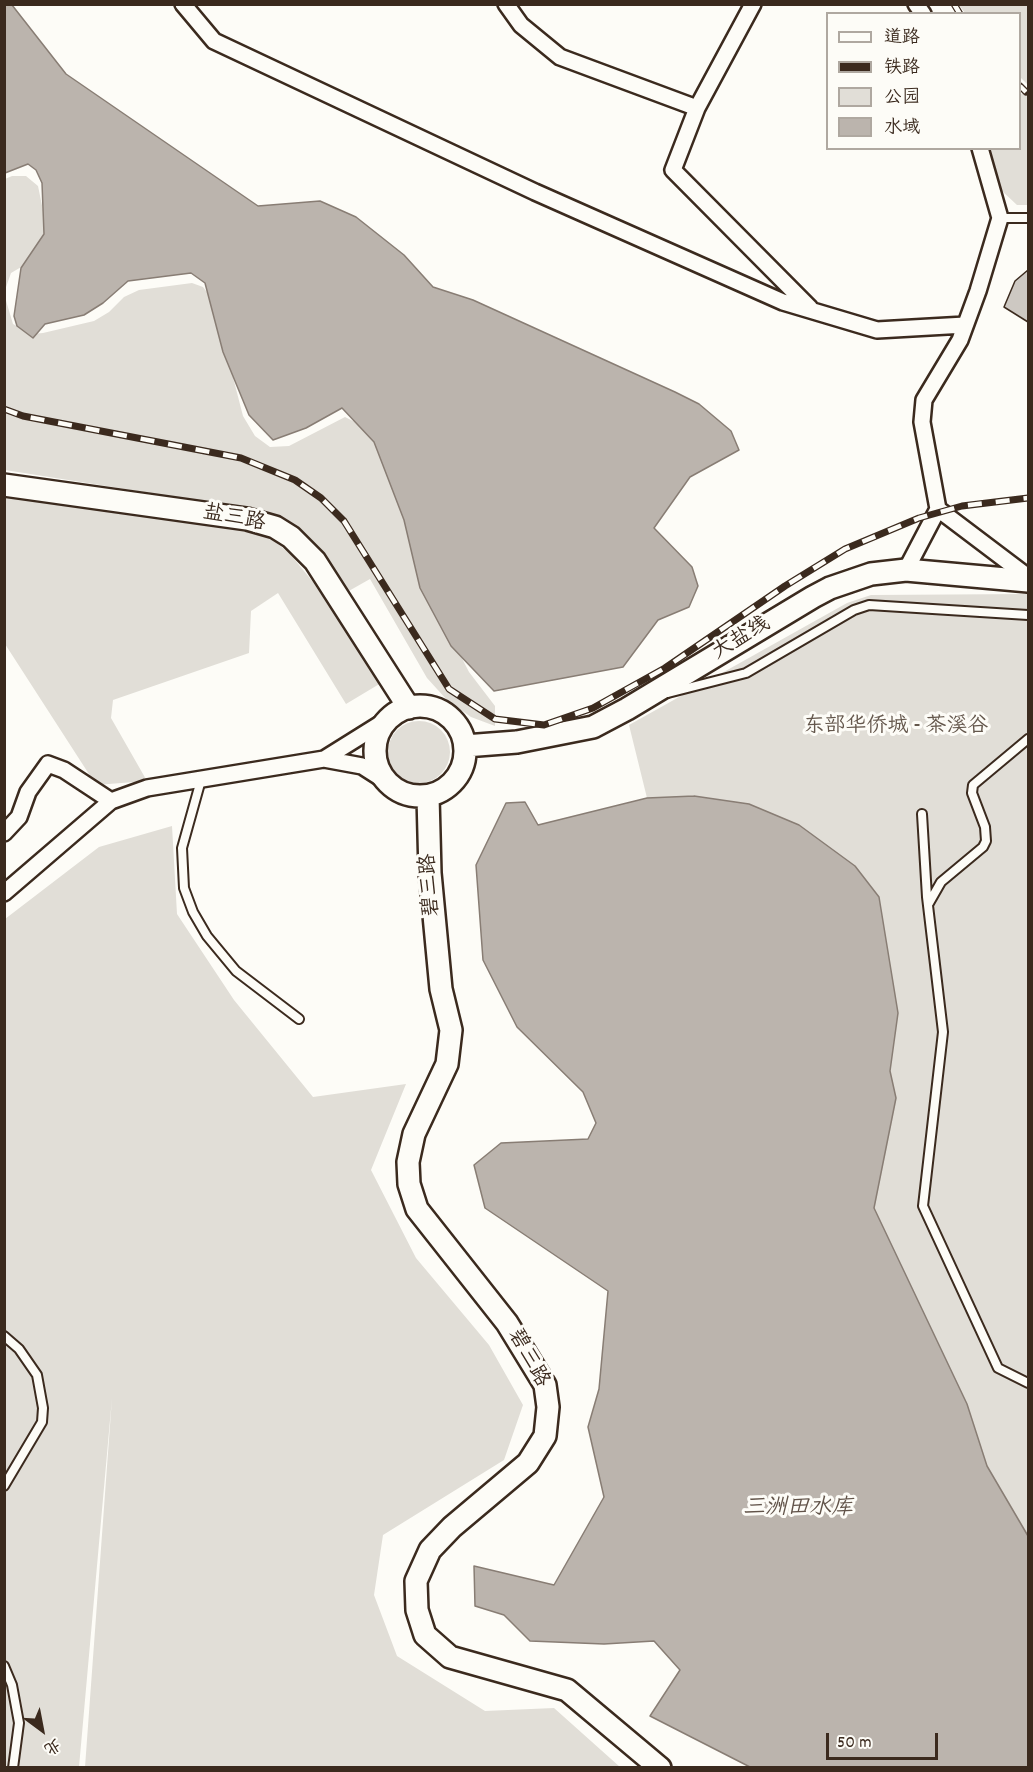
<!DOCTYPE html>
<meta charset="utf-8">
<style>
body{margin:0}
#map{position:relative;width:1033px;height:1772px;overflow:hidden;background:#fdfcf7;font-family:Dekko,"LXGW WenKai TC",sans-serif}
canvas{display:block}
.frame{position:absolute;inset:0;border:6px solid #3b2a1e;pointer-events:none}
.legend{position:absolute;left:826px;top:12px;width:195px;height:138px;box-sizing:border-box;background:#fdfcf7;border:2px solid #afa8a0;margin:0;padding:8px 10px;list-style:none;font-size:18px;color:#3b2a1e}
.legend li{display:flex;align-items:center;gap:12px;height:30px}
.legend b{width:30px;border:2px solid #afa8a0}
.north{position:absolute;left:12px;top:1700px;width:60px;height:60px;-webkit-text-stroke:4px #fdfcf7;paint-order:stroke;rotate:148deg;font-size:16px;font-weight:700;line-height:24px;text-align:center;color:#3b2a1e}
.north::after{content:'';display:block;margin:auto;width:21px;height:27px;background:#3b2a1e;clip-path:polygon(50% 0,100% 100%,50% 72%,0 100%)}
.scale{position:absolute;left:826px;top:1733px;width:112px;height:27px;box-sizing:border-box;border:3px solid #3b2a1e;border-top:0;padding-left:8px;font-size:18px;line-height:21px;white-space:nowrap;color:#3b2a1e;-webkit-text-stroke:4px #fdfcf7;paint-order:stroke}
</style>
<div id="map">
<canvas width="1033" height="1772"></canvas>
<div class="frame"></div>
<ul class="legend">
<li><b style="height:8px;background:#fdfcf7"></b>道路</li>
<li><b style="height:8px;background:#3b2a1e"></b>铁路</li>
<li><b style="height:16px;background:#e1ded7"></b>公园</li>
<li><b style="height:16px;background:#bbb4ad"></b>水域</li>
</ul>
<div class="north">北</div>
<div class="scale">50 m</div>
</div>
<script>
const context = document.querySelector('canvas').getContext('2d');
context.lineJoin = 'round';
function fillPath(path, color) { context.fillStyle = color; context.fill(path, 'evenodd'); }
const poly = rows => new Path2D(rows.map(r => 'M' + r).join(''));
function stroke(path, color, width, dash) { context.strokeStyle = color; context.lineWidth = width; context.lineCap = dash ? 'butt' : 'round'; context.setLineDash(dash || []); context.stroke(path); }
function write(font, color, halo, rows, align = 'center') {
  context.font = font + ' Dekko,"LXGW WenKai TC",sans-serif'; context.lineWidth = 6; context.setLineDash([]); context.textBaseline = 'middle'; context.strokeStyle = halo; context.fillStyle = color; for (const [text, x, y, turn = 0] of rows) {
    context.save(); context.translate(x, y); context.rotate((+turn || 0) * Math.PI / 180); context.textAlign = isNaN(turn) ? turn : align; if (halo) context.strokeText(text, 0, 0); context.fillText(text, 0, 0); context.restore();
  }
}
fillPath(poly([
 [959,5,1028,5,1028,85,1020,77,1020,14,965,13],
 [1028,89,1028,205,1017,205,1001,190,989,149,1020,148,1020,95],
 [12,176,26,176,38,186,48,235,28,263,11,273,5,290,5,179],
 [192,283,203,287,213,300,243,416,255,436,270,447,289,446,345,417,369,429,385,461,432,600,469,672,495,706,495,726,471,717,447,700,427,678,370,579,347,592,309,538,289,522,264,511,5,470,4,294,13,324,32,334,43,333,94,321,109,312,124,297,139,290],
 [4,490,198,516,267,535,290,554,313,582,381,683,346,704,278,593,251,611,249,653,113,700,111,718,147,781,96,785,5,644],
 [1028,594,1028,1536,987,1466,967,1404,874,1208,896,1098,890,1071,898,1013,879,897,799,825,749,804,694,796,647,798,629,725,847,603,871,595],
 '388 752a31 31 0 1 1 62 0a31 31 0 1 1-62 0Z',
 [172,826,177,914,234,1000,313,1097,406,1084,371,1170,416,1258,489,1345,523,1405,504,1460,383,1535,374,1595,397,1656,485,1711,554,1708,620,1767,85,1767,112,1398,79,1767,5,1767,5,919,99,847]
]), '#e1ded7');
const water = poly([
 [4,5,12,5,66,74,258,206,320,201,356,217,404,255,433,287,473,300,675,392,699,404,731,431,739,450,690,477,654,528,692,567,698,586,689,607,658,620,623,667,494,691,451,646,420,588,404,520,374,442,342,408,306,428,273,440,249,415,223,352,205,283,191,273,128,281,103,303,84,315,45,324,33,338,17,326,14,316,21,268,44,234,42,183,36,170,28,164,5,173,4,5],
 [694,796,749,804,799,825,855,866,879,897,898,1013,890,1071,896,1098,874,1208,967,1404,987,1466,1028,1536,1028,1767,750,1767,650,1716,680,1670,654,1641,604,1644,530,1641,504,1615,475,1606,474,1566,554,1585,604,1497,588,1427,599,1389,608,1291,485,1208,474,1165,501,1143,588,1139,596,1123,583,1092,517,1027,483,960,476,865,506,803,525,802,538,825,647,798,694,796]
]);
fillPath(water, '#bbb4ad');
stroke(water, '#887d74', 1.5);
const building = poly([
 [1028,270,1028,322,1004,307,1015,281,1028,270]
]);
fillPath(building, '#cdc8c2');
stroke(building, '#3b2a1e', 1.5);
const lane = poly([
 [1000,218,1028,218],
 [668,693,746,673,854,610,869,605,1028,615],
 [201,780,182,848,184,888,193,912,207,936,236,971,299,1019],
 [922,814,927,897,943,1032,923,1206,998,1368,1028,1383],
 [929,903,941,882,983,847,986,841,985,827,972,793,973,785,1028,739],
 [4,1336,19,1349,37,1375,43,1408,42,1422,4,1486],
 [4,1666,12,1685,19,1723,13,1768]
]);
const street = poly([
 [183,4,214,41,535,192,783,302,877,330,965,325],
 [506,4,521,25,560,57,697,108],
 [753,4,697,108,673,170,810,308],
 [916,4,923,14],
 [938,509,1028,577],
 [906,570,938,509,922,422,924,400,960,340,978,291,1000,218,980,148],
 [324,759,388,719],
 [4,833,19,817,28,792,48,764,64,770,111,801],
 [4,893,111,801,147,788,324,759,362,766,387,782]
]);
const secondary = poly([
 [4,485,247,519,275,527,291,537,315,561,409,708],
 '375 751a45 45 0 1 1 90 0a45 45 0 1 1-90 0Z',
 [465,746,517,742,593,727,627,709,813,597,830,588,871,574,906,570,1028,581],
 [428,796,430,873,441,989,451,1030,447,1064,414,1134,408,1162,409,1184,417,1209,507,1323,545,1385,548,1407,545,1436,528,1463,452,1527,430,1550,416,1581,417,1610,425,1635,450,1657,567,1690,660,1768]
]);
stroke(lane, '#3b2a1e', 12);
stroke(street, '#3b2a1e', 20);
stroke(secondary, '#3b2a1e', 26);
stroke(lane, '#fdfcf7', 8);
stroke(street, '#fdfcf7', 15);
stroke(secondary, '#fdfcf7', 21);
const rail = poly([
 [954,4,960,14],
 [1020,86,1026,92],
 [4,409,23,416,241,458,295,480,321,498,344,521,449,689,495,719,544,725,593,708,665,668,785,586,845,549,919,518,962,506,1028,498]
]);
stroke(rail, '#3b2a1e', 7);
stroke(rail, '#fdfcf7', 4.5, [14]);
write('21px', '#3b2a1e', '#fdfcf7', [
 ["盐三路",234,520,11],
 ["大盐线",742,640,-31],
 ["碧三路",432,885,-94],
 ["碧三路",527,1359,61]
]);
write('21px', '#64574c', '#fdfcf7', [
 ["东部华侨城 - 茶溪谷",896,728]
]);
write('italic 22px', '#615349', '#fdfcf7', [
 ["三洲田水库",798,1510]
]);
</script>
